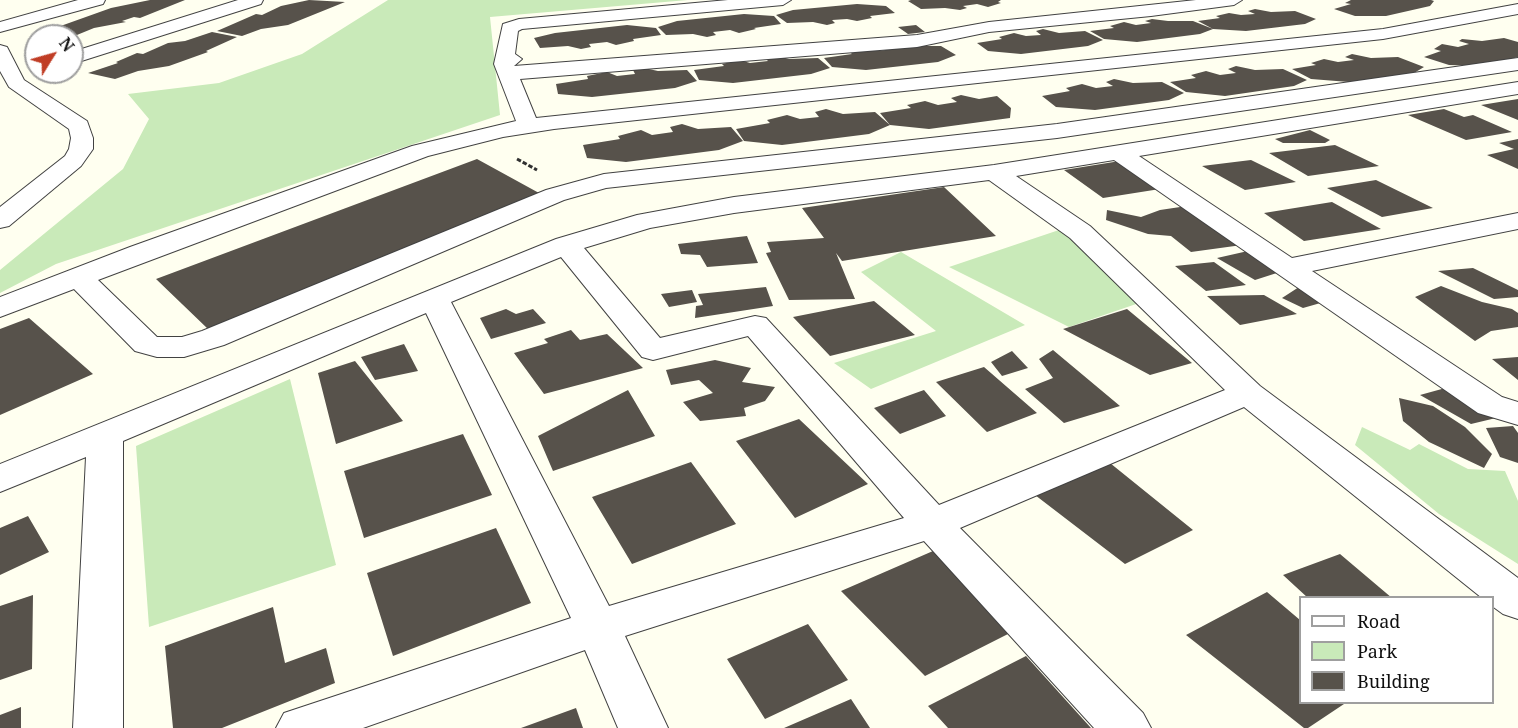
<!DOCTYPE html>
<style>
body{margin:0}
#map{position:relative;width:1518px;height:728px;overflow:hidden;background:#fffff0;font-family:"Noto Serif",serif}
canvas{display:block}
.legend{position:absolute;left:1299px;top:596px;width:195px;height:108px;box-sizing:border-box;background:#fff;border:2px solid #9f9f9f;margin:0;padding:8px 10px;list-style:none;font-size:18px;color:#0f0f0f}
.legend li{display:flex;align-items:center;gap:12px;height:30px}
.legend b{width:30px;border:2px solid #9f9f9f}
.north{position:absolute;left:24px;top:24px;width:60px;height:60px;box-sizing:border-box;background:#fff;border:2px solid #9f9f9f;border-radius:50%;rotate:53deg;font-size:16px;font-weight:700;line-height:24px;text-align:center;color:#0f0f0f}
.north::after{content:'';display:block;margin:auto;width:21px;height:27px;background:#c03d25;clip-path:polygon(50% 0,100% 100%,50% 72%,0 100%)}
</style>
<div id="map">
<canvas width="1518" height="728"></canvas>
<ul class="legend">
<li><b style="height:8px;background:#fff"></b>Road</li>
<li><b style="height:16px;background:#c9eab9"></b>Park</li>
<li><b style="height:16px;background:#57524b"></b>Building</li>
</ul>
<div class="north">N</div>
</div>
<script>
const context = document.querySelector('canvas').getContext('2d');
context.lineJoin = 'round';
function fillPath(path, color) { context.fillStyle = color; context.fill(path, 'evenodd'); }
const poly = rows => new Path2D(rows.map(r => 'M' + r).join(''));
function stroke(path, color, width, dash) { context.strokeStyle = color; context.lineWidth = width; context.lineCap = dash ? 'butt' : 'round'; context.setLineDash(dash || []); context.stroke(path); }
fillPath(poly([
 [388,0,688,0,490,17,500,115,56,264,0,293,0,270,123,169,149,119,128,94,219,83,302,54],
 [1062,229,1142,302,1069,327,949,267],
 [901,252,1025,325,871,389,834,363,936,331,861,272],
 [290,379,336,565,149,627,136,446],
 [1362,427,1410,450,1419,444,1468,469,1505,471,1518,501,1518,564,1439,514,1355,445]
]), '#c9eab9');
fillPath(poly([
 [150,0,185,0,140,18,134,17,122,21,126,22,94,28,72,37,41,33,111,8],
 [309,0,345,2,288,25,261,29,242,36,217,31,256,14,262,15,281,6],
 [911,0,1001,0,998,2,1001,3,988,7,977,4,963,6,967,8,960,10,945,8,921,9,908,1],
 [1351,0,1431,0,1434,1,1430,6,1386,16,1355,16,1334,9,1351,4,1345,3],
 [857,4,886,6,895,13,870,16,872,18,857,21,847,19,832,20,835,23,827,25,813,22,787,23,776,15,793,10],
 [1255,9,1271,12,1295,11,1316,19,1305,24,1246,31,1213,29,1198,21,1220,18,1216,16,1229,13,1241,15,1255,14,1248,11],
 [744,14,774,16,781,24,754,28,756,29,739,33,730,30,713,32,716,35,707,37,693,34,666,35,658,27,677,21],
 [1152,19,1168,21,1193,21,1213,29,1200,34,1137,42,1104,39,1090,31,1114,28,1110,26,1124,22,1136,25,1151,23,1145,21],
 [627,25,656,28,661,35,633,39,634,41,616,45,607,42,589,44,591,47,581,49,568,46,540,48,534,38,555,33],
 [916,25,925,32,908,34,898,27],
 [1043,29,1059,33,1085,31,1103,40,1088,46,1021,54,988,51,977,43,1002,39,999,37,1014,33,1026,36,1041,35,1036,31],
 [212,32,237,37,206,51,208,52,169,66,138,71,115,79,88,73,118,63,116,62,137,53,143,54,168,43,185,41],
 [1504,38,1518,42,1518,57,1484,66,1449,65,1424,57,1441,51,1434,49,1442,44,1458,47,1469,44,1459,41,1462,39,1482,41],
 [889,46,941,46,956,55,938,62,866,70,832,67,824,58,852,54,849,52,866,48,877,51,894,49],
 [1352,54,1371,58,1398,57,1424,67,1414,73,1349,82,1311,79,1292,69,1316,65,1311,63,1324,59,1338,62,1354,60,1345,57],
 [774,55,789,59,818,58,830,68,811,74,733,83,699,80,694,70,724,66,722,64,740,60,750,63,768,61,765,58],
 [1236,66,1255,70,1283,69,1307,80,1294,86,1225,96,1186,92,1170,82,1196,78,1191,75,1206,71,1220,75,1236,73,1228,69],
 [644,68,658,71,687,70,697,81,675,88,592,97,558,94,556,84,588,79,587,76,607,72,617,76,635,74,633,70],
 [1114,79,1133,83,1162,82,1184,93,1169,100,1095,110,1056,107,1042,96,1070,91,1066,88,1082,84,1096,88,1113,86,1106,82],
 [961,95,979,99,997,96,1011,108,1010,118,929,129,890,125,880,113,911,108,907,105,925,101,938,105,957,102,951,98],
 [1518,99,1518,120,1481,105],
 [826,109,843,114,875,112,890,125,869,134,782,145,744,141,736,129,770,123,767,120,787,115,800,119,819,117,815,112],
 [1444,109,1464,117,1473,115,1512,132,1466,140,1408,115],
 [682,124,698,129,731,127,743,141,719,150,626,162,587,158,583,145,620,139,618,136,641,130,652,135,673,132,670,127],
 [1310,130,1330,140,1325,143,1283,143,1275,139],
 [1518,139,1518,169,1487,155,1514,149,1499,143],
 [1335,145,1379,166,1308,176,1269,153],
 [477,159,539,193,208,329,156,279],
 [1251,160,1296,182,1245,190,1202,166],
 [1120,161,1160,189,1103,198,1064,170],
 [1376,180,1433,208,1382,217,1327,188],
 [944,187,996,236,842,261,836,253,855,299,789,300,766,253,771,252,767,242,824,238,802,208],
 [1332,202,1381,229,1304,241,1264,213],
 [1187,206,1242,245,1191,252,1171,236,1148,234,1106,220,1107,210,1141,217,1160,210],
 [747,236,758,263,707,267,700,255,681,254,678,244],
 [1248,251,1283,271,1255,280,1217,258],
 [1214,262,1246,285,1206,291,1175,266],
 [1473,268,1518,290,1518,297,1494,299,1438,271],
 [1441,286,1482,302,1512,309,1518,313,1518,327,1491,331,1475,341,1415,297],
 [766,287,773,306,695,318,696,306,703,305,698,294],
 [1299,287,1324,302,1303,308,1282,298],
 [692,290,697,302,669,307,661,294],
 [1264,295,1297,314,1240,325,1207,296],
 [874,301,915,335,830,356,793,317],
 [506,309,516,314,533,309,546,323,491,339,480,318],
 [1127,309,1192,363,1150,375,1063,329],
 [29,318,93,374,0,415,0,329],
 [571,330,580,340,607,334,643,368,544,394,514,353,548,343,544,339],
 [404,344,418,371,375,380,361,357],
 [1053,350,1120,406,1064,423,1025,389,1053,378,1039,359],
 [1012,351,1028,368,1002,376,991,362],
 [1518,357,1518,380,1492,359],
 [715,360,751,368,742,382,775,387,765,401,744,408,746,416,700,421,683,402,713,393,699,380,671,385,666,370],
 [355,361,403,421,336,444,318,373],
 [984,367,1037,413,987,432,936,382],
 [1449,387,1496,418,1471,424,1420,395],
 [628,390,655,436,553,471,538,436],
 [924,390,946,416,900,434,874,408],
 [1399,398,1433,406,1465,427,1492,454,1484,468,1429,442,1403,421],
 [799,419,868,484,795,518,736,441],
 [1513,426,1518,433,1518,463,1500,457,1486,428],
 [463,434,492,495,364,538,344,471],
 [691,462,736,524,632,564,592,497],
 [1110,463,1193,530,1125,564,1035,495],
 [28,516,49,552,0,575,0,528],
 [496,528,531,603,393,656,367,573],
 [933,551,1008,634,925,676,841,591],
 [1340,554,1392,598,1308,598,1283,575],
 [1267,592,1300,620,1300,702,1347,702,1308,728,1304,728,1186,635],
 [33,595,32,669,0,680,0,606],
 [273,607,285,663,326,648,335,683,222,728,173,728,165,646],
 [808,624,848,680,765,719,727,659],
 [1026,656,1091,728,948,728,928,706],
 [851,699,870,728,784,728],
 [21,707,21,728,0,728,0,715],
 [576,708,583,728,521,728]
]), '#57524b');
const street = poly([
 [78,0,105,0,103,4,0,32,0,22,78,0],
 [238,0,263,0,261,4,72,64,72,52,238,0],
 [728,0,791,0,783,5,522,29,518,31,515,54,522,59,514,66,917,35,989,22,1196,0,1242,0,1234,5,1151,16,989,32,917,47,520,79,536,118,1383,29,1518,4,1518,14,1383,39,554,129,503,137,428,156,98,280,157,337,182,337,202,331,546,190,604,174,1057,124,1518,58,1518,70,1057,138,606,188,564,200,224,345,184,357,157,357,135,351,74,289,0,317,0,297,130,247,412,146,516,121,494,64,503,24,519,19,728,0],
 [0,45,7,47,24,80,87,121,93,138,93,149,81,166,9,226,0,228,0,207,65,156,69,149,71,138,69,129,9,87,0,71,0,45],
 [1518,82,1518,94,1139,156,1292,258,1518,213,1518,229,1312,271,1502,397,1518,402,1518,425,1478,413,1114,160,1016,176,1090,226,1260,386,1518,578,1518,619,1503,614,1492,606,1492,598,1482,598,1244,407,960,528,1143,713,1151,728,1094,728,924,541,625,636,668,728,618,728,585,650,363,728,276,728,284,713,571,618,426,313,123,441,123,728,73,728,86,457,0,492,0,464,556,239,637,215,734,197,994,165,1518,82],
 [989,180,1070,238,1225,390,939,505,766,318,755,316,660,338,584,248,650,228,734,213,989,180],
 [561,257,642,357,653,360,748,336,904,518,609,606,451,302,561,257]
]);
stroke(street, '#424242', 2);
stroke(poly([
 [517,159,537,170]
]), '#313131', 3, [4.5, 2]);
fillPath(street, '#fff');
</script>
